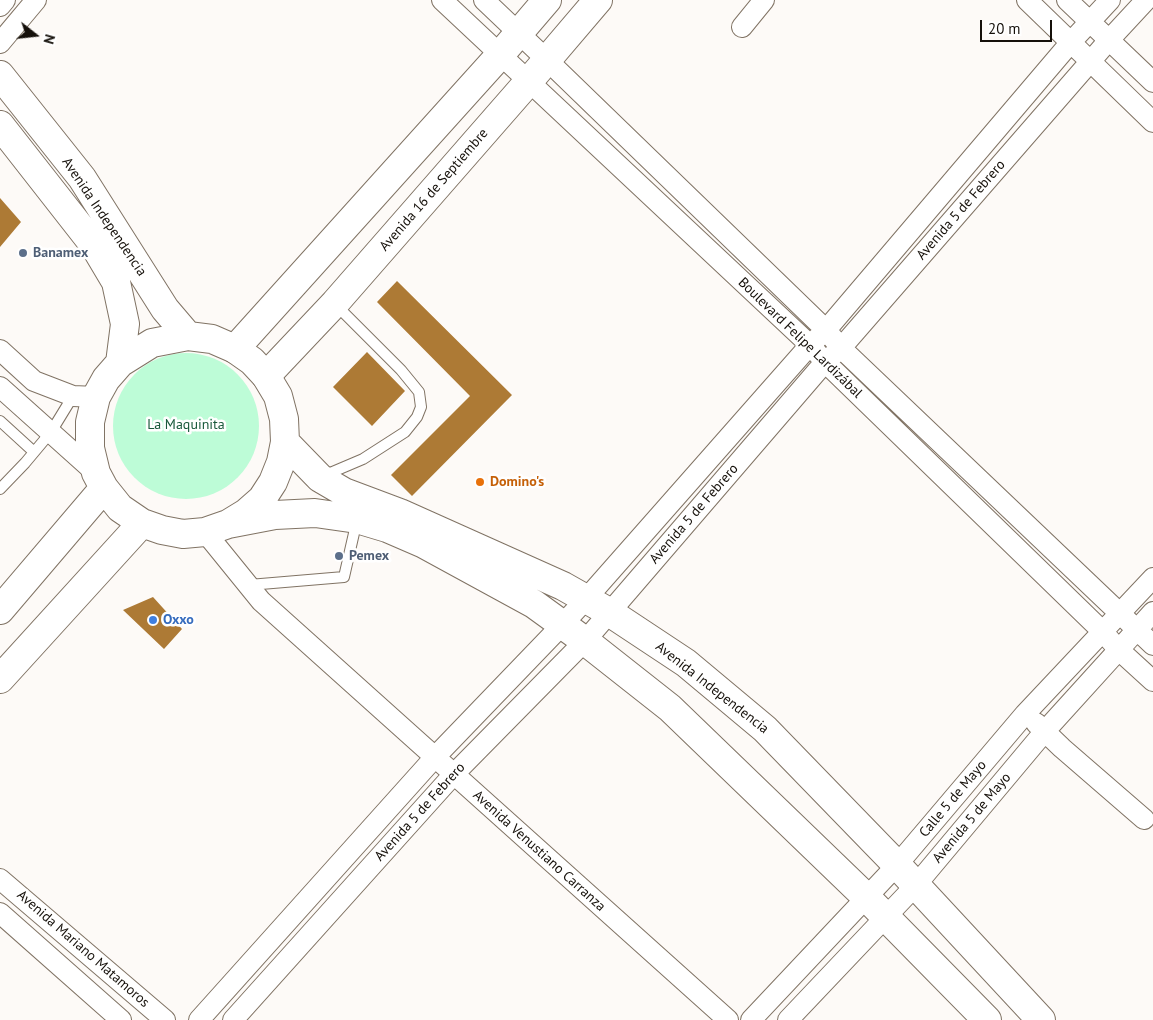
<!DOCTYPE html>
<meta charset="utf-8">
<style>
body{margin:0}
#map{position:relative;width:1153px;height:1020px;overflow:hidden;background:#fdfaf7;font-family:"PT Sans",sans-serif}
canvas{display:block}
.north{position:absolute;left:10px;top:10px;width:50px;height:50px;-webkit-text-stroke:4px #fff;paint-order:stroke;rotate:106deg;font-size:14px;font-weight:700;line-height:20px;text-align:center;color:#15100a}
.north::after{content:'';display:block;margin:auto;width:18px;height:22px;background:#15100a;clip-path:polygon(50% 0,100% 100%,50% 72%,0 100%)}
.scale{position:absolute;left:980px;top:20px;width:72px;height:22px;box-sizing:border-box;border:2px solid #15100a;border-top:0;padding-left:6px;font-size:15px;line-height:18px;white-space:nowrap;color:#15100a;-webkit-text-stroke:4px #fff;paint-order:stroke}
</style>
<div id="map">
<canvas width="1153" height="1020"></canvas>
<div class="north">N</div>
<div class="scale">20 m</div>
</div>
<script>
const context = document.querySelector('canvas').getContext('2d');
context.lineJoin = 'round';
function fillPath(path, color) { context.fillStyle = color; context.fill(path, 'evenodd'); }
const poly = rows => new Path2D(rows.map(r => 'M' + r).join(''));
function stroke(path, color, width, dash) { context.strokeStyle = color; context.lineWidth = width; context.lineCap = dash ? 'butt' : 'round'; context.setLineDash(dash || []); context.stroke(path); }
function write(font, color, halo, rows, align = 'center') {
  context.font = font + ' "PT Sans",sans-serif'; context.lineWidth = 5; context.setLineDash([]); context.textBaseline = 'middle'; context.strokeStyle = halo; context.fillStyle = color; for (const [text, x, y, turn = 0] of rows) {
    context.save(); context.translate(x, y); context.rotate((+turn || 0) * Math.PI / 180); context.textAlign = isNaN(turn) ? turn : align; if (halo) context.strokeText(text, 0, 0); context.fillText(text, 0, 0); context.restore();
  }
}
fillPath(poly([
 '113 426a73 73 0 1 1 146 0a73 73 0 1 1-146 0Z'
]), '#bdfcd7');
fillPath(poly([
 [0,198,21,222,0,247],
 [397,281,512,395,412,496,391,475,470,396,377,302],
 [367,352,405,391,372,426,333,387],
 [153,597,182,629,164,649,123,610]
]), '#ad7a35');
const service = poly([
 [0,421,34,452],
 [323,476,363,459,405,432,417,417,421,407,419,392,401,370,335,304],
 [0,489,25,463,51,432,73,396],
 [249,585,344,577,357,520]
]);
const minor = poly([
 [442,0,810,345,825,362,1102,631,1119,650,1153,681],
 [484,0,547,60,826,330,841,348,1153,645],
 [1027,0,1153,122],
 [1067,0,1153,82],
 [0,6,5,0],
 [742,27,764,0],
 [0,43,36,0],
 [0,350,34,381,73,396,96,397],
 [0,387,96,473],
 [205,532,261,601,728,1020],
 [1036,723,1062,748,1144,819],
 [0,879,165,1020],
 [0,913,121,1020],
 [199,1020,435,757,562,625,586,599,810,345,826,330,1071,42,1110,0],
 [233,1020,454,774,585,641,825,362,841,348,1109,40,1146,0],
 [751,1020,897,865,1025,714,1153,578],
 [788,1020,916,885,1045,731,1153,612]
]);
const secondary = poly([
 [235,349,500,55,547,0],
 [266,376,335,303,529,81,598,0]
]);
const primary = poly([
 [0,75,82,178,165,309,188,336],
 [0,125,94,245,116,282,125,324,120,363],
 [285,442,320,478,344,492,400,513,563,586,609,612,686,663,765,729,897,865,1041,1020],
 [228,524,246,513,262,499,273,482,281,462,285,442,284,419,278,396,266,376,252,361,235,349,212,339,188,336,152,343,120,363,106,379,96,397,90,422,90,448,96,473,104,488,120,508,142,523,162,530,183,534,205,532,228,524,275,515,315,513,357,519,387,528,424,544,534,604,585,641,670,708,866,897,987,1020],
 [0,610,104,488],
 [0,679,142,523]
]);
stroke(service, '#807364', 12);
stroke(minor, '#807364', 22);
stroke(secondary, '#807364', 30);
stroke(primary, '#807364', 30);
stroke(service, '#fff', 10);
stroke(minor, '#fff', 20);
stroke(secondary, '#fff', 28);
stroke(primary, '#fff', 28);
for (const [x, y, r, color] of [
 [23,253,5,"#5c6f8a"],
 [480,482,5,"#e8710a"],
 [339,556,5,"#5c6f8a"],
 [153,620,5,"#3f7fe0"]
]) { const dot = new Path2D(); dot.arc(x, y, r, 0, 2 * Math.PI); context.fillStyle = color; context.fill(dot); stroke(dot, '#fff', 2); }
write('14px', '#15100a', '#fff', [
 ["Avenida 16 de Septiembre",434,190,-49],
 ["Avenida 5 de Febrero",961,210,-49],
 ["Avenida Independencia",104,217,56],
 ["Boulevard Felipe Lardizábal",800,338,44],
 ["Avenida 5 de Febrero",694,514,-49],
 ["Avenida Independencia",712,688,38],
 ["Calle 5 de Mayo",953,799,-50],
 ["Avenida 5 de Febrero",420,812,-48],
 ["Avenida 5 de Mayo",972,818,-50],
 ["Avenida Venustiano Carranza",539,851,42],
 ["Avenida Mariano Matamoros",83,949,41]
]);
write('bold 14px', '#4e5e75', '#fff', [
 ["Banamex",33,253],
 ["Pemex",349,556]
], 'left');
write('14px', '#18583a', '#fff', [
 ["La Maquinita",186,425]
]);
write('bold 14px', '#c56008', '#fff', [
 ["Domino's",490,482]
], 'left');
write('bold 14px', '#366cbe', '#fff', [
 ["Oxxo",163,620]
], 'left');
</script>
